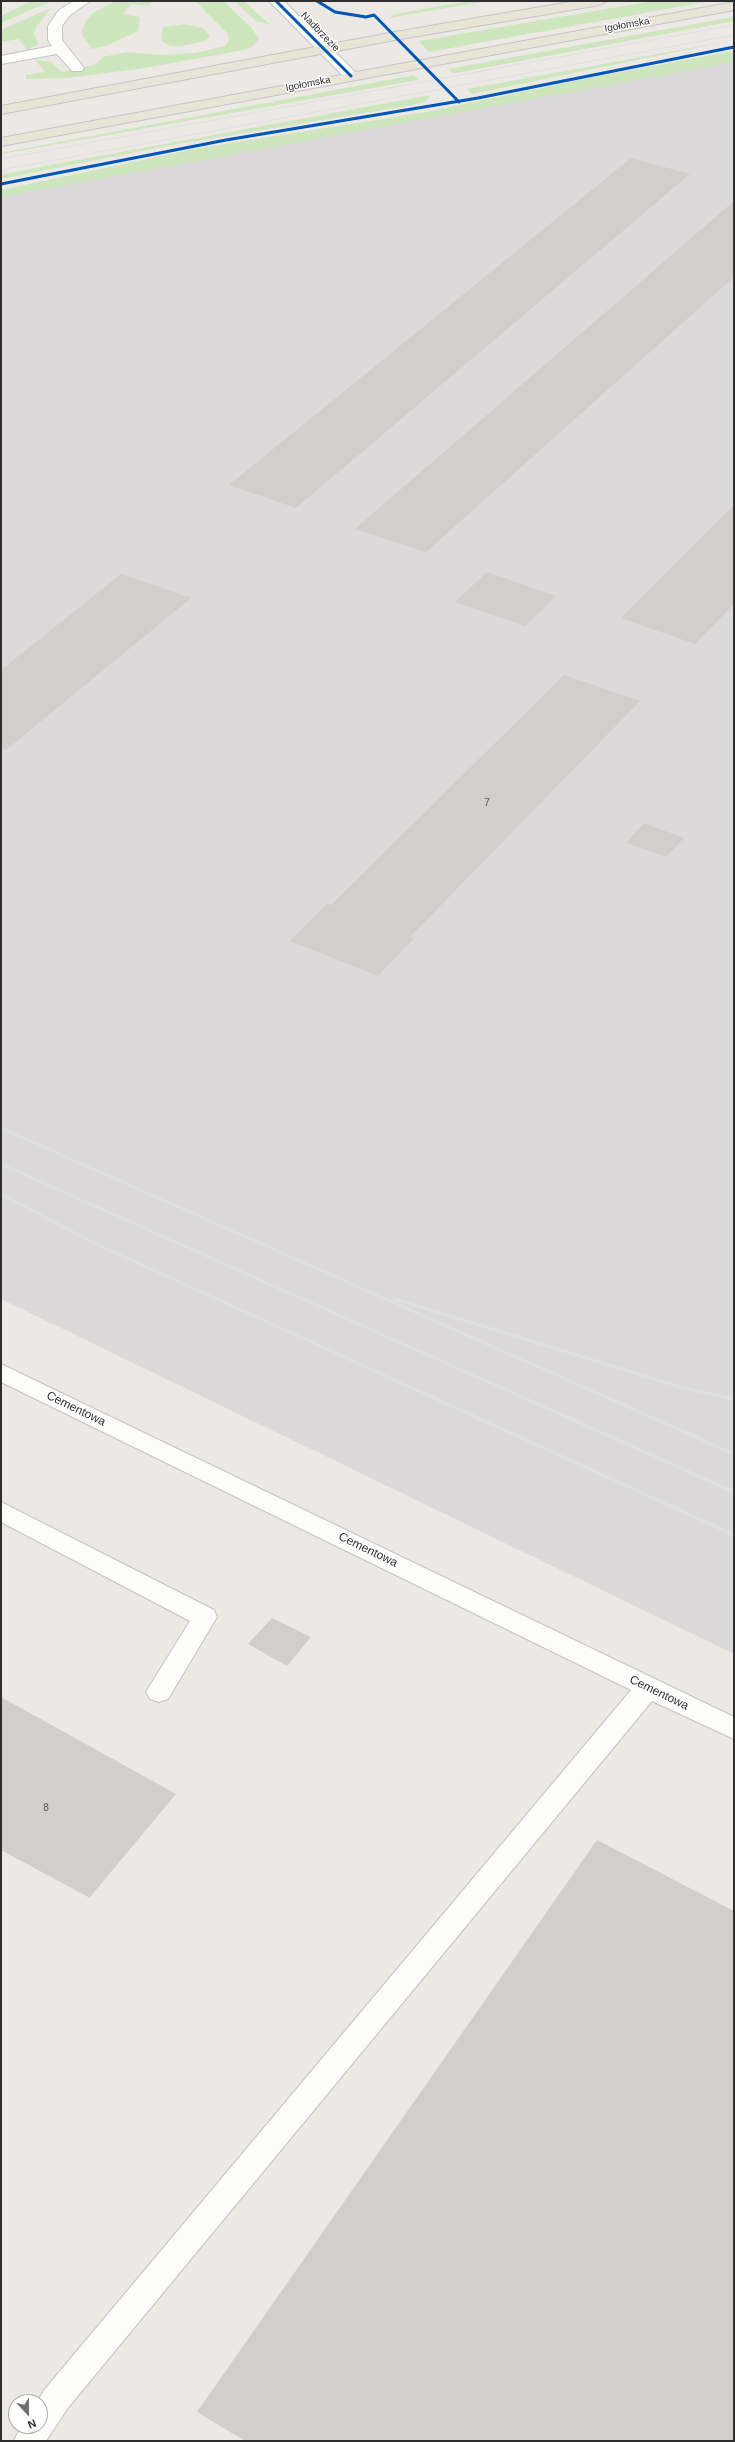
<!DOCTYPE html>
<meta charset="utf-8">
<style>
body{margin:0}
#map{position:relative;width:735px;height:2442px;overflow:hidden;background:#ece8e4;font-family:Helvetica,sans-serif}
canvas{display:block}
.frame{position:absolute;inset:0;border:2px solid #2e2e2e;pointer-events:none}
.north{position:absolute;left:8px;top:2394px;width:40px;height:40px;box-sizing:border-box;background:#fff;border:1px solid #ababab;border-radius:50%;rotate:158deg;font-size:11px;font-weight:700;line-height:16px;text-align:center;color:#2e2e2e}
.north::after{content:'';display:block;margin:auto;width:14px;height:18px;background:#706f6e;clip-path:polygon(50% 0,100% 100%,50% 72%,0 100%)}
</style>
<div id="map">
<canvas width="735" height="2442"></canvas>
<div class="frame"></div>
<div class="north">N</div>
</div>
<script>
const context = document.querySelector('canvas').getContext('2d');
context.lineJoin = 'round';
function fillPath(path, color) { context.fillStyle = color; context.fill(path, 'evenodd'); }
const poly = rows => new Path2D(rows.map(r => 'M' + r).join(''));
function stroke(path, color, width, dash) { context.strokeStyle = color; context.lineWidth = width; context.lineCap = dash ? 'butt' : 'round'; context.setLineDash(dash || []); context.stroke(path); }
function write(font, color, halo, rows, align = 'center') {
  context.font = font + ' Helvetica,sans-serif'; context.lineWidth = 3; context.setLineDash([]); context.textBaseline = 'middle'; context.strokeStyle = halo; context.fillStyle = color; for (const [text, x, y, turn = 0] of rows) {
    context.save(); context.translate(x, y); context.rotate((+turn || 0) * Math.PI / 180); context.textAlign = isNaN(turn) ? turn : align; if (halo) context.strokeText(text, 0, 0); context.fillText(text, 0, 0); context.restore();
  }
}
fillPath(poly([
 [734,62,734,1654,1,1299,1,197]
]), '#dcd9db');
fillPath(poly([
 [31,1,52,1,1,23,1,16],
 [115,1,153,1,148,6,131,4,123,14,140,17,138,31,108,45,92,49,83,36,82,31,86,21,93,13],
 [195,1,223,1,251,27,259,39,253,46,244,50,145,68,67,78,26,79,26,75,45,72,35,60,51,62,62,72,94,65,103,57,127,52,162,55,196,53,225,46,229,41,228,34],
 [234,1,244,1,269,24,257,22],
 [469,1,488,1,389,18,395,14],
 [653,1,711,1,429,52,419,41],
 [51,8,37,26,34,33,38,43,35,46,27,50,19,39,1,42,1,30],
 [734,17,734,21,456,73,453,73,448,69],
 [185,24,203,28,210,37,205,41,181,46,171,46,164,43,161,38,163,27],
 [734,40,472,94,467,89],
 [734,51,734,62,1,197,1,190,194,149,425,112,599,76],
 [414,75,418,80,1,154,1,153],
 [431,95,426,101,413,105,172,145,1,179,1,175,56,164]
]), '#cee6be');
fillPath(poly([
 [631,158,690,174,296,508,229,485],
 [734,201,734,277,426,552,355,529],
 [734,505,734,604,695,644,621,618],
 [487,572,556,596,525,626,455,602],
 [121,574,191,598,6,750,1,748,1,670],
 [564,675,640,701,410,937,414,938,378,976,290,941,327,904,331,905],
 [644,823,684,838,666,857,626,843],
 [272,1618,311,1637,287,1666,248,1644],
 [1,1697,176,1794,90,1897,90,1898,1,1850],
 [597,1840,734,1911,734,2441,245,2441,197,2412]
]), '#d1cecb');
const minor = poly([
 [74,1,90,1,69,16,62,26,62,40,84,68,82,71,72,71,57,54,1,64,1,56,52,46,48,40,48,26,59,10,74,1],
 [269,1,284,1,356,73,358,76,356,79,346,79,269,1],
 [1,1364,734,1717,734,1739,652,1701,67,2409,46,2441,14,2441,21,2426,40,2426,40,2402,37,2402,45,2389,631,1690,1,1382,1,1364],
 [1,1502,214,1610,217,1617,168,1699,159,1702,150,1699,146,1692,190,1621,1,1522,1,1502]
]);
const major = poly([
 [576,1,607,1,600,5,395,40,1,114,1,106,395,32,576,1],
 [734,2,734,10,1,146,1,138,734,2]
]);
stroke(minor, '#c5c4c5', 2);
stroke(major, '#c6c5c4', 2);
fillPath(minor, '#fcfcfb');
fillPath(major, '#e8e4d6');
stroke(poly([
 [1,159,734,25],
 [1,170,734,35]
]), '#dfdfe1', 1);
stroke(poly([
 [1,1128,608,1398],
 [1,1164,524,1398],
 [1,1194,94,1243,434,1398],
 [395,1299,680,1387,730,1398]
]), '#dfdfe1', 3);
stroke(poly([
 [432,1397,734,1535],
 [522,1397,734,1492],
 [606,1397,734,1454],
 [726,1397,734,1399]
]), '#dfdfe1', 3.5);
stroke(poly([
 [276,1,351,76],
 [317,1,335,12,366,17,374,15,459,102],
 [1,184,226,140,478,98,734,47]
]), '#0057b8', 3);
write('10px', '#2e2e2e', '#fff', [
 ["Igołomska",627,25,-10],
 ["Nadbrzezie",320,32,46],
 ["Igołomska",308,84,-11]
]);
write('10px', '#585857', null, [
 ["7",487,803],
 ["8",46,1808]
]);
write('12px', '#2e2e2e', '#fff', [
 ["Cementowa",76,1409,26],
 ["Cementowa",368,1550,26],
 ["Cementowa",659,1693,26]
]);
</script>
